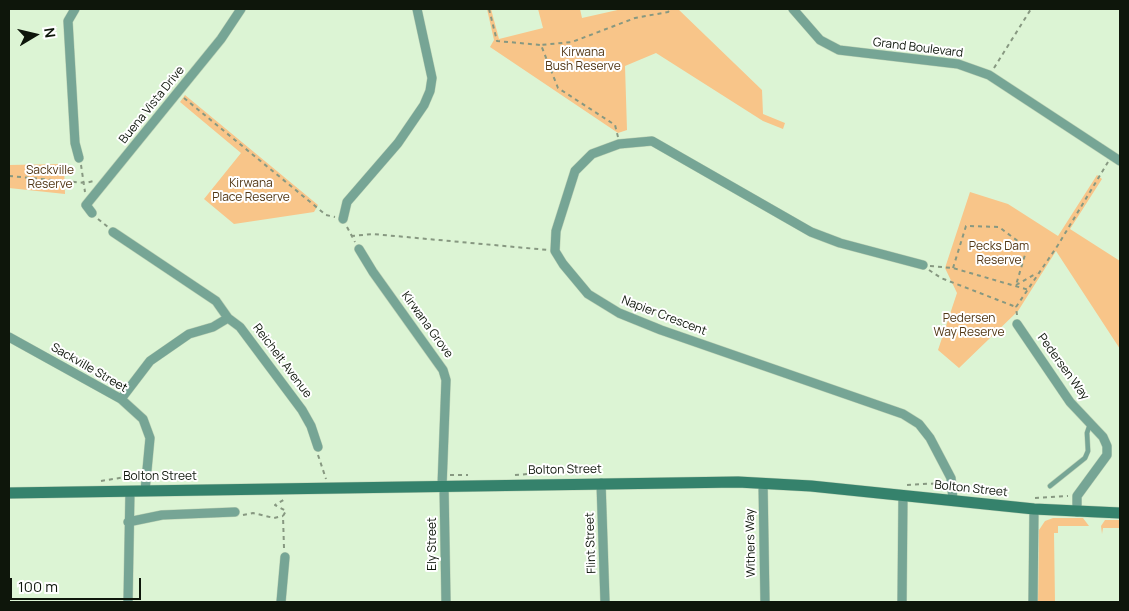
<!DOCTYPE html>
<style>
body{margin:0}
#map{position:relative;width:1129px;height:611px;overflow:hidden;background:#dcf4d4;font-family:Manrope,sans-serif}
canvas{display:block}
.frame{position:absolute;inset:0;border:10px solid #0e160b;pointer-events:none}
.north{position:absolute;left:10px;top:10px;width:50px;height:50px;-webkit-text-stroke:4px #fff;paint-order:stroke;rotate:81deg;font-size:14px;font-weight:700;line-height:20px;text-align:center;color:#0e160b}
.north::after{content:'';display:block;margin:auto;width:18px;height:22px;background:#0e160b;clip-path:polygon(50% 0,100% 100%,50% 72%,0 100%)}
.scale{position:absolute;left:10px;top:578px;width:131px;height:22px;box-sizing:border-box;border:2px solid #0e160b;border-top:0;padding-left:6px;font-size:15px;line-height:18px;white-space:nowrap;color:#0e160b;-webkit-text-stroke:4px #fff;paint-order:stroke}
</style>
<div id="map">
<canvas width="1129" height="611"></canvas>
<div class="frame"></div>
<div class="north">N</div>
<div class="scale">100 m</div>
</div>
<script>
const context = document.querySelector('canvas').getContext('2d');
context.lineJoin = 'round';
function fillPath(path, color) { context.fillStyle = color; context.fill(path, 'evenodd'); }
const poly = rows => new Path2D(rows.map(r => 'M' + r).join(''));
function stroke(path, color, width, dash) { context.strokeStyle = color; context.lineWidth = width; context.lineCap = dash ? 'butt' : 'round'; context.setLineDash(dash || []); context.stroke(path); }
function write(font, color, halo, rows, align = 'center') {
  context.font = font + ' Manrope,sans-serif'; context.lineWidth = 4; context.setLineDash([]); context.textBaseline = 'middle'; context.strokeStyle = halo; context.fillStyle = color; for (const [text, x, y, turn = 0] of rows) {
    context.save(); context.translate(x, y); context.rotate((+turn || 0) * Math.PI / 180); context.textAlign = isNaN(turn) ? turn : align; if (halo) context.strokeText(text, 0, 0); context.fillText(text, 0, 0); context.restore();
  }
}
fillPath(poly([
 [487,9,491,9,499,39,543,28,538,9,580,9,582,18,622,9,678,9,762,90,763,114,785,123,783,129,763,121,656,53,625,66,627,130,618,133,490,47,494,40],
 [185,95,318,205,314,212,234,224,204,199,241,153,180,102],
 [64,164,65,194,9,188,9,165],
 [1097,175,1102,179,1070,229,1120,261,1120,349,1056,251,1018,311,959,368,938,350,957,293,945,268,970,192,1008,204,1058,236],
 [1053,518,1083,518,1089,526,1058,526,1058,533,1054,533,1055,602,1038,602,1039,530,1045,521],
 [1105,520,1120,520,1120,528,1103,528,1102,534,1101,526]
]), '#f8c589');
const lane = poly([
 [1050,486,1085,458,1088,451,1087,433,1090,424]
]);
const street = poly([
 [75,9,68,21,75,143,79,158],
 [793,9,820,40,839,50,958,64,989,75,1120,161],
 [92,213,86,205,221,39,241,9],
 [343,219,347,202,398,143,424,105,430,91,432,78,417,9],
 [113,232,216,301,228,318,240,327,302,410,311,426,318,447],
 [359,249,373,272,443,370,446,380,442,486],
 [923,265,840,243,811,232,652,141,619,144,592,154,575,171,556,231,555,251,563,264,588,294,619,313,661,330,903,414,919,424,930,438,951,478,953,500],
 [1017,324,1070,402,1103,437,1107,446,1107,455,1077,496,1077,512],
 [9,337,121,399,143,419,150,438,145,491],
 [121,399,150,361,189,334,213,327,228,318],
 [601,483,605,602],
 [763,483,765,602],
 [444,486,446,602],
 [128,522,162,515,235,512],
 [128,602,130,491],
 [281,602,285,557],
 [902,602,903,495],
 [1033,602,1034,509]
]);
const secondary = poly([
 [9,493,738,482,811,486,1034,509,1120,513]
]);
stroke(lane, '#bbd0b4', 5.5);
stroke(street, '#bbd0b4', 10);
stroke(secondary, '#bbd0b4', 12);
stroke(poly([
 [489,9,497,41,541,45],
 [994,68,1031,9],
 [184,98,326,215,335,217],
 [618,137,615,125,558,88,541,45,572,42,635,18,668,12,671,9],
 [81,165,85,192],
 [9,176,85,183,94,181],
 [98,219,108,227],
 [347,227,355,242],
 [351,236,373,234,548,250],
 [930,266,953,268,1029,290],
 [953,268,966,226,999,227,1027,248,1016,285],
 [929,270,941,278,1016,307],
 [1016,285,1037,273],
 [1017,315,1016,307,1058,245,1108,162],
 [318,455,326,479],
 [450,475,468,475],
 [515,475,528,474],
 [101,481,138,475],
 [907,485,942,483],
 [959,485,964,486,969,492],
 [1035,498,1068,496],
 [243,515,253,513,274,518,283,516],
 [284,548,283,516,286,511,275,505,285,499]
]), '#879881', 2, [4, 4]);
stroke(lane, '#76a595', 4.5);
stroke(street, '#76a595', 9);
stroke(secondary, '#35826c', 11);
write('12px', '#0e160b', '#fff', [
 ["Grand Boulevard",918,48,7],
 ["Buena Vista Drive",152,105,-51],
 ["Napier Crescent",664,316,21],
 ["Kirwana Grove",427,325,54],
 ["Reichelt Avenue",282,361,53],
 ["Pedersen Way",1063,367,54],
 ["Sackville Street",89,368,30],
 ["Bolton Street",565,470,-1],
 ["Bolton Street",160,477],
 ["Bolton Street",971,489,6],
 ["Flint Street",591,543,-92],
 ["Withers Way",751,543,-91],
 ["Ely Street",433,544,-90]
]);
write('12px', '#523715', '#fff', [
 ["Kirwana",583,53],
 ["Bush Reserve",583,67],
 ["Sackville",50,171],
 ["Reserve",50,185],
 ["Kirwana",251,184],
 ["Place Reserve",251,198],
 ["Pecks Dam",999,247],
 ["Reserve",999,261],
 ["Pedersen",969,319],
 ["Way Reserve",969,333]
]);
</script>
